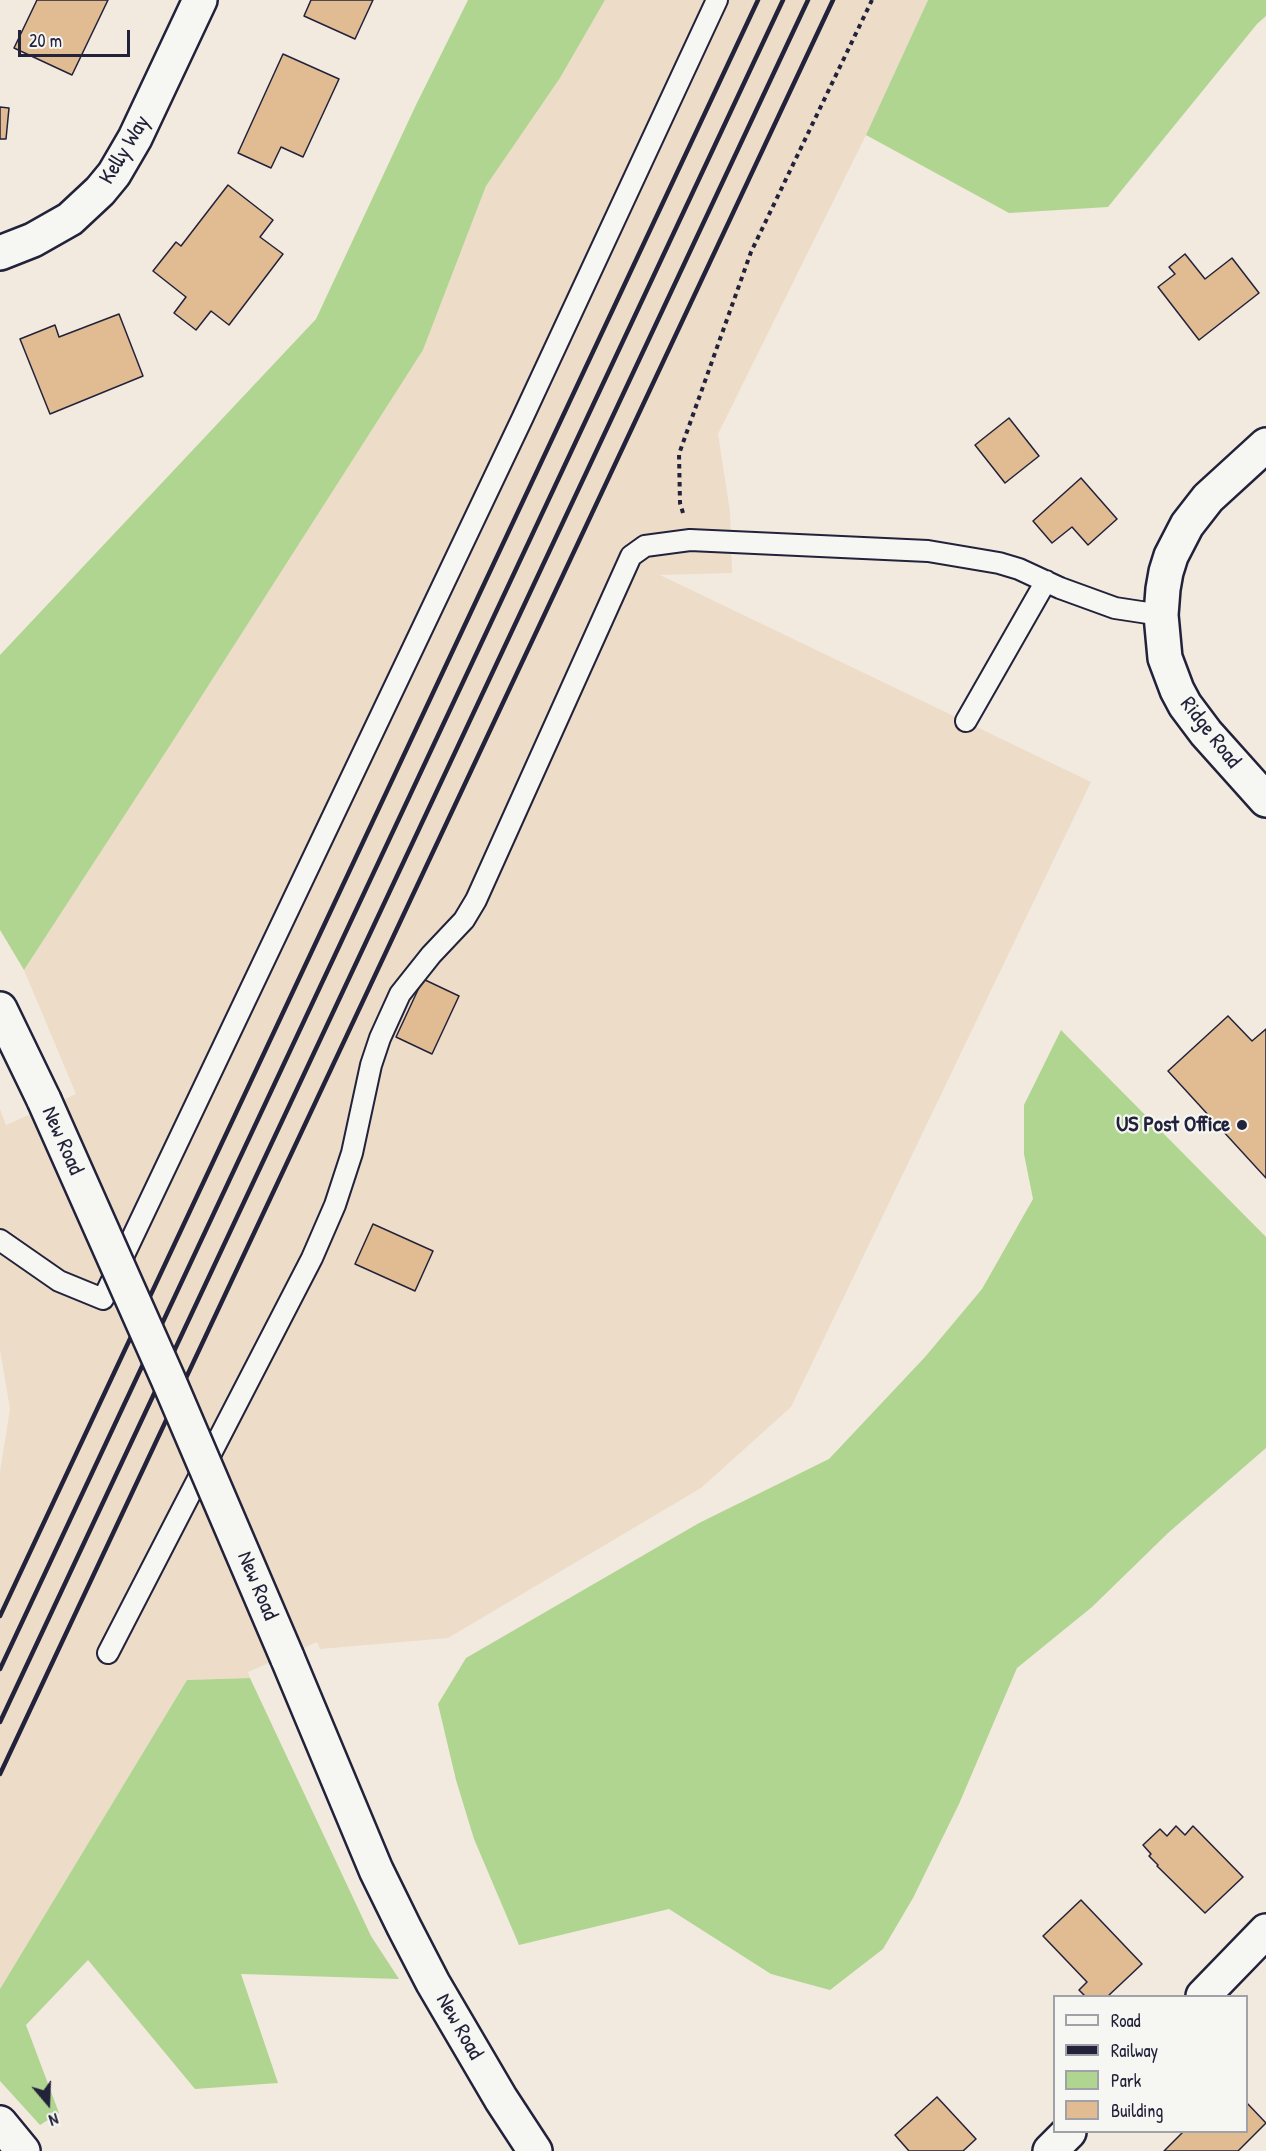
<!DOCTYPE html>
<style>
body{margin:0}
#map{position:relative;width:1266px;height:2151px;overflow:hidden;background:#f2eadf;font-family:"Patrick Hand",sans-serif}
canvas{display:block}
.legend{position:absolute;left:1053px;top:1995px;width:195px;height:138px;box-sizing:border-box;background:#f6f6f2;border:2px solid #a1a1a9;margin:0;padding:8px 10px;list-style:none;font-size:18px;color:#22223b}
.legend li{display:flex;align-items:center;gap:12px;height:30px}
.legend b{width:30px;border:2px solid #a1a1a9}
.north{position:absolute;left:18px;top:2073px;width:60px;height:60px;-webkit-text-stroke:4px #f6f6f2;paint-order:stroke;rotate:161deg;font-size:16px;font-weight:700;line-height:24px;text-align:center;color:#22223b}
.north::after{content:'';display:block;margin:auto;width:21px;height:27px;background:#22223b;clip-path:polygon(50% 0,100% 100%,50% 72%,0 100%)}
.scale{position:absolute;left:18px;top:30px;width:112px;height:27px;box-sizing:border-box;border:3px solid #22223b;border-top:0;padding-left:8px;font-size:18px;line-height:21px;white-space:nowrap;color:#22223b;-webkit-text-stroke:4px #f6f6f2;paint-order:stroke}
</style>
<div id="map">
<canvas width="1266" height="2151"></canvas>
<ul class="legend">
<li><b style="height:8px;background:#f6f6f2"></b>Road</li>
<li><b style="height:8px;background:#22223b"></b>Railway</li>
<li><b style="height:16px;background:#b0d590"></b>Park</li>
<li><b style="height:16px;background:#e1bb92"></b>Building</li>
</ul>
<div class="north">N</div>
<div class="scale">20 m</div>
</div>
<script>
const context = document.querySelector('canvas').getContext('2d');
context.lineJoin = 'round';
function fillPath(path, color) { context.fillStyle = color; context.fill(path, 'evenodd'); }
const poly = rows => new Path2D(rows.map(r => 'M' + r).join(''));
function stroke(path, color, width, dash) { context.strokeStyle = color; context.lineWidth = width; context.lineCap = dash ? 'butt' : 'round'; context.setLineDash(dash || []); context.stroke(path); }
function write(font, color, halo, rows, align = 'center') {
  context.font = font + ' "Patrick Hand",sans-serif'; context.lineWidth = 4.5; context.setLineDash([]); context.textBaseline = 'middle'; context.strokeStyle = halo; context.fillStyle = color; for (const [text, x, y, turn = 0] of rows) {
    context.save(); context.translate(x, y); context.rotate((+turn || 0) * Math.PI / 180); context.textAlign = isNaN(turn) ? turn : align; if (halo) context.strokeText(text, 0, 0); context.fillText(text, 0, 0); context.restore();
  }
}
fillPath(poly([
 [605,0,928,0,866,135,718,434,730,512,732,573,660,575,1091,782,791,1407,701,1488,448,1638,320,1649,317,1642,248,1672,250,1678,187,1680,0,1989,0,1472,10,1409,0,1350,0,1109,6,1125,76,1094,24,970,171,744,423,350,486,186,560,78]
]), '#eddcc8');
fillPath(poly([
 [468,0,605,0,560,78,486,186,423,350,171,744,24,970,0,930,0,655,316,319,415,107],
 [928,0,1266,0,1266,16,1257,24,1108,207,1009,213,866,135],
 [1061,1030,1266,1237,1266,1448,1168,1533,1092,1607,1017,1668,959,1804,913,1898,883,1949,830,1990,771,1974,669,1909,519,1945,474,1839,456,1780,438,1704,466,1658,699,1523,829,1459,925,1357,982,1289,1033,1199,1024,1154,1024,1105],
 [250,1678,371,1936,399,1979,241,1974,278,2083,195,2089,88,1960,26,2025,59,2113,40,2125,0,2081,0,1989,187,1680]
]), '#b0d590');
const building = poly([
 [37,0,108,0,72,75,14,48,37,0],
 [311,0,373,0,355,39,304,16,311,0],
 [283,54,339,79,303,157,281,147,271,168,238,153,283,54],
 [0,107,9,108,6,139,0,139,0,107],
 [228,185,273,220,260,237,283,254,229,325,211,311,196,330,174,313,186,297,153,271,176,242,181,246,228,185],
 [1185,254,1205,279,1232,258,1259,293,1199,340,1158,287,1175,274,1169,267,1185,254],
 [119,314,143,376,50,414,20,339,55,325,59,337,119,314],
 [1009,418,1039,456,1005,483,975,445,1009,418],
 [1081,478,1117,519,1088,545,1072,527,1052,543,1033,521,1081,478],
 [423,979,459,996,432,1054,396,1037,423,979],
 [1228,1016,1252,1041,1266,1029,1266,1178,1168,1071,1228,1016],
 [373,1224,433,1251,415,1291,355,1264,373,1224],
 [1176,1826,1185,1835,1193,1826,1243,1877,1205,1913,1157,1866,1158,1865,1149,1856,1151,1854,1143,1845,1160,1829,1167,1836,1176,1826],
 [1081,1900,1142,1964,1108,1996,1085,1996,1079,1990,1087,1982,1043,1936,1081,1900],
 [937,2097,976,2139,963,2151,909,2151,895,2135,937,2097],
 [1246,2102,1266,2123,1238,2151,1164,2151,1183,2132,1246,2132,1246,2102]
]);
fillPath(building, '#e1bb92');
stroke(building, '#22223b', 1.5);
const lane = poly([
 [966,721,1046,581],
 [0,1240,59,1281,103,1299,522,419,717,0],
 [108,1653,312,1258,335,1205,352,1153,371,1065,380,1038,400,994,431,955,464,920,476,900,631,556,645,546,690,540,928,551,999,563,1019,569,1060,588,1115,608,1161,615]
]);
const street = poly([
 [0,253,33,240,70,219,100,191,114,174,135,138,200,0],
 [0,2123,23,2151]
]);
const secondary = poly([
 [1266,445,1208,498,1187,525,1171,556,1166,572,1163,589,1161,615,1165,658,1177,690,1185,705,1206,733,1266,800],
 [0,1009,44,1100],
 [287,1657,376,1870,404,1927,433,1983,501,2099,535,2151],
 [1203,1996,1266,1931],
 [1050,2151,1069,2132]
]);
stroke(lane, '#22223b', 24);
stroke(street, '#22223b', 38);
stroke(secondary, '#22223b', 38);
stroke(poly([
 [683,513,680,503,679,454,751,252,872,0]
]), '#22223b', 4, [4.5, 4.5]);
stroke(lane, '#f6f6f2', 20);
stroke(street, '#f6f6f2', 33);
stroke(secondary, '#f6f6f2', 33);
stroke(poly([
 [0,1616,758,0],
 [0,1669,783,0],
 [0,1722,808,0],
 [0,1774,833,0]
]), '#22223b', 4.5);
const secondaryBridge = poly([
 [44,1100,168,1379,287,1657]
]);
stroke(secondaryBridge, '#22223b', 38, []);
stroke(secondaryBridge, '#f6f6f2', 33);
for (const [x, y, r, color] of [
 [1242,1125,6,"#22223b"]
]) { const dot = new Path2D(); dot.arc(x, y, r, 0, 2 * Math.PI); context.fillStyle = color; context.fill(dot); stroke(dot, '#f6f6f2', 2); }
write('22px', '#22223b', '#f6f6f2', [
 ["Kelly Way",125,150,-59],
 ["Ridge Road",1210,733,52],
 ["New Road",62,1141,66],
 ["New Road",257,1586,67],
 ["New Road",459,2027,60]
]);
write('bold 22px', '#22223b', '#f6f6f2', [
 ["US Post Office",1230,1125]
], 'right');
</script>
